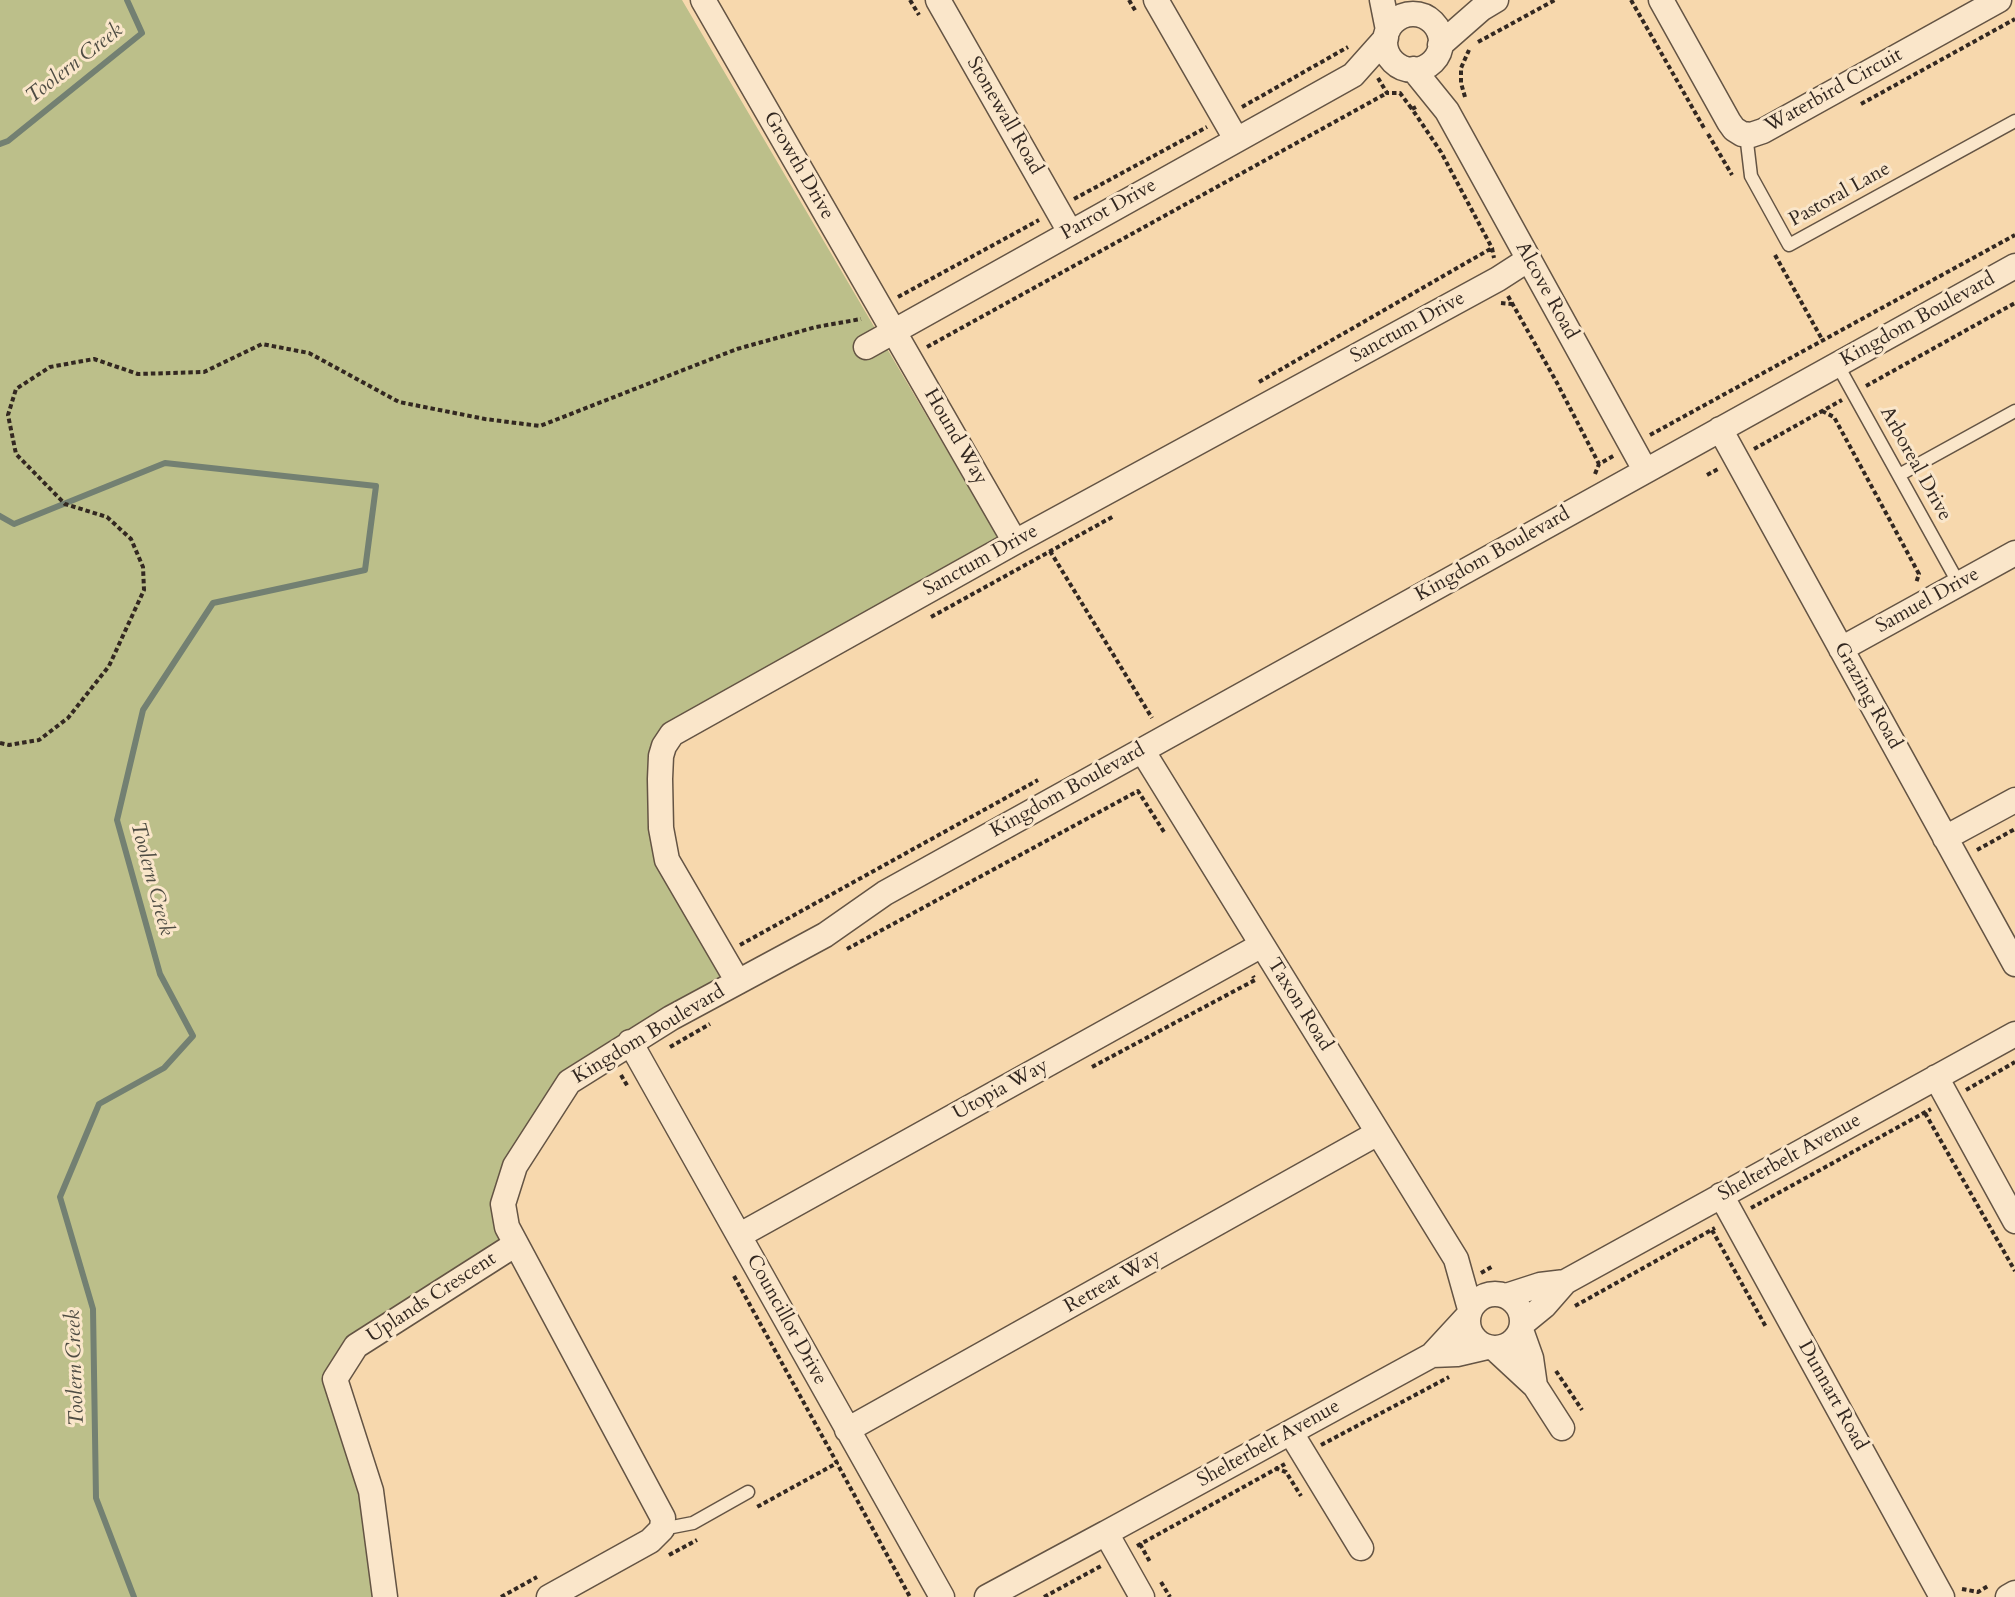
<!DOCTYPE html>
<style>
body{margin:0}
canvas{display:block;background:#f7d8ad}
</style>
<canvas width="2015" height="1597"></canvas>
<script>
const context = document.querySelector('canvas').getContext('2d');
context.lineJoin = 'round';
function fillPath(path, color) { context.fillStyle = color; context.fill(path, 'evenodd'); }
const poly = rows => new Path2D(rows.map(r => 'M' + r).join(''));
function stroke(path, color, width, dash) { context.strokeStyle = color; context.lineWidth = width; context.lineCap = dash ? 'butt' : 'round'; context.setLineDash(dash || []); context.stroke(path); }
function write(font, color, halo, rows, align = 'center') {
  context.font = font + ' Cardo,serif'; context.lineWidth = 6; context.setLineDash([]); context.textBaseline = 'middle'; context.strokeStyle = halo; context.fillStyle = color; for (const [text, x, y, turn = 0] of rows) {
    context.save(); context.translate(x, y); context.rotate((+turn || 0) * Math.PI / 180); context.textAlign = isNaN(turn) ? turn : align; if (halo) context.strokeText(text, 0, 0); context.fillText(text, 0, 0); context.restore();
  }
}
fillPath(poly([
 [0,0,682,0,999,539,667,727,662,857,728,973,680,1000,564,1079,510,1164,509,1242,327,1378,392,1597,0,1597]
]), '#bcbf8a');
stroke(poly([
 [0,144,8,141,142,33,127,0],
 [0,516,14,524,165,463,376,486,365,570,213,603,143,710,117,820,160,974,193,1036,164,1068,99,1104,60,1197,93,1309,96,1498,134,1597]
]), '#738072', 6);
const lane = poly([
 [1746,134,1751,176,1789,245,2015,121],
 [1837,364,1959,584],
 [1899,475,2015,411],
 [662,1529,693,1523,748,1492]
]);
const street = poly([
 [703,0,1015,542],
 [938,0,1070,232],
 [1156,0,1236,139],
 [1382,0,1388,30],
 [1661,0,1729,122,1734,129,1742,134,1751,135,1763,131,1999,0],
 '1385 42a28 28 0 1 1 56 0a28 28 0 1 1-56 0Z',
 [1440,45,1481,9,1496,0],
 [1413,69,1447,111,1645,470],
 [866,347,1353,75,1386,38],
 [1720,429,2015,964],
 [1841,649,2015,553],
 [1142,750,1456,1259,1470,1309],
 [1945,838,2015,800],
 [738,982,667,860,661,828,660,779,661,756,664,746,672,734,1015,542,1498,279,1529,259],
 [630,1042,942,1597],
 [1936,1077,2015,1221],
 [1721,1195,1942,1597],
 [740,1235,1262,945],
 '1468 1321a27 27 0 1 1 54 0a27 27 0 1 1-54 0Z',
 [1506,1296,1540,1285,1565,1282],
 [1522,1324,1544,1306,1565,1282,2015,1034],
 [1521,1330,1531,1358,1535,1386],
 [1494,1348,1535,1386,1562,1428],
 [1432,1355,1457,1354,1487,1347],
 [847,1430,1378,1133],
 [1291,1433,1361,1548],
 [1106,1533,1432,1355,1467,1317],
 [385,1597,371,1491,335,1379,356,1346,516,1244],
 [549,1597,650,1541,662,1529,663,1518,507,1227,503,1204,515,1166,569,1082,671,1018,825,935,885,893,2015,266],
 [987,1597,1106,1533,1142,1597],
 [2008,1597,2015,1593]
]);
stroke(lane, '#645444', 15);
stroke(street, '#645444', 27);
stroke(poly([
 [910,0,919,15],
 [1129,0,1136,12],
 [1631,0,1704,128],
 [1478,42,1555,0],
 [1378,78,1387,93,1400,93,1412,109],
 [1465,97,1461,83,1461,68,1469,50],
 [1861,104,2015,19],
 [1242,107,1348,47],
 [1416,107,1412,109,1441,152,1492,248,1494,258],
 [1708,134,1732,175],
 [1074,199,1207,127],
 [1775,255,1823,341],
 [1508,296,1556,381,1599,464],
 [898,297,1039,220],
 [1501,303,1512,304],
 [927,347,1387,93],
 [1259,382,1492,248],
 [1866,386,2015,303],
 [1822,411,1834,417,1919,574,1916,583],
 [1650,435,2015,235],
 [1754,449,1842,400],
 [1595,474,1599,464,1615,455],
 [1707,475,1718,469],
 [1050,551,1152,718],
 [931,617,1114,516],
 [0,743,9,745,39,740,68,718,109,666,144,590,143,567,131,539,107,517,65,504,16,454,8,415,16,389,50,367,94,359,138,374,204,372,262,344,309,353,399,402,485,419,540,426,737,349,816,327,861,319],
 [1977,850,2015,829],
 [740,945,1038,780],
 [847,949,1138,791,1164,832],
 [670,1047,710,1024],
 [1092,1067,1255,980,1253,976],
 [621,1075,628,1087],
 [1966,1090,2015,1062],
 [1925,1113,2015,1271],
 [1751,1208,1931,1109],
 [1712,1230,1766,1327],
 [1481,1273,1493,1266],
 [734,1276,837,1463,757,1507],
 [1575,1306,1715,1228],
 [1556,1371,1582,1410],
 [1321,1445,1449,1377],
 [839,1467,910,1597],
 [1275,1468,1286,1472,1301,1496],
 [1140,1544,1150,1562],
 [1137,1546,1285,1464],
 [669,1555,697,1540],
 [1161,1582,1170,1597],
 [1962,1589,1978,1592,1988,1586],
 [501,1597,537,1577],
 [1044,1597,1101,1566]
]), '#332821', 4, [4.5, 3]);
stroke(lane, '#fae6ca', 12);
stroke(street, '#fae6ca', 24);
write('20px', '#332821', '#fae6ca', [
 ["Waterbird Circuit",1834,91,-29],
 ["Stonewall Road",1004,116,60],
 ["Growth Drive",798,166,60],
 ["Pastoral Lane",1840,195,-29],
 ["Parrot Drive",1109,210,-29],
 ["Alcove Road",1546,291,61],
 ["Kingdom Boulevard",1918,320,-29],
 ["Sanctum Drive",1408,328,-29],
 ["Hound Way",955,437,60],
 ["Arboreal Drive",1915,464,61],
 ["Kingdom Boulevard",1493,555,-29],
 ["Sanctum Drive",981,561,-29],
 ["Samuel Drive",1928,601,-29],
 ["Grazing Road",1867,696,61],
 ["Kingdom Boulevard",1068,791,-29],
 ["Taxon Road",1299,1005,58],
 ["Kingdom Boulevard",649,1035,-31],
 ["Utopia Way",1001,1090,-29],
 ["Shelterbelt Avenue",1790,1158,-29],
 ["Retreat Way",1113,1282,-30],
 ["Uplands Crescent",432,1298,-33],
 ["Councillor Drive",786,1320,61],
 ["Dunnart Road",1832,1396,61],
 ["Shelterbelt Avenue",1269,1444,-29]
]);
write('italic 21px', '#4e4c43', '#fae6ca', [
 ["Toolern Creek",75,64,-38],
 ["Toolern Creek",151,879,75],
 ["Toolern Creek",76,1368,-92]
]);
</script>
